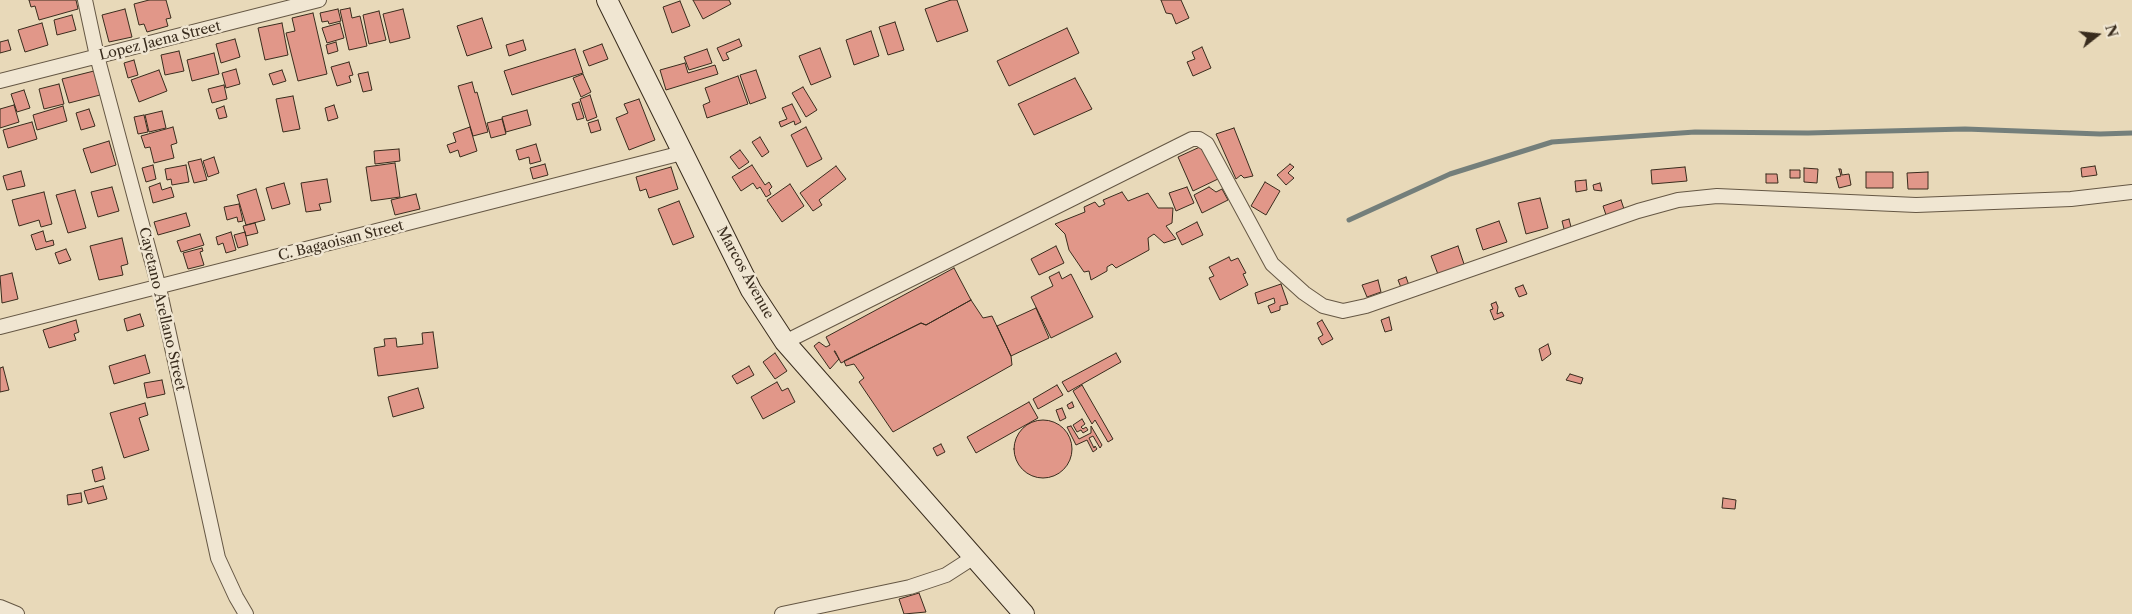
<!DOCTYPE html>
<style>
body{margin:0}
#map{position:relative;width:2132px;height:614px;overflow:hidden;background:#e8d9b9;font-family:"Libre Caslon Text",serif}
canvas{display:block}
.north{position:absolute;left:2072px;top:10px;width:50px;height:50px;-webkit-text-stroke:4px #f0e6d2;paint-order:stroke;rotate:74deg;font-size:14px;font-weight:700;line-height:20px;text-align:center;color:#392c1d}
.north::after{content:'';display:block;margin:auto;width:18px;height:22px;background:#392c1d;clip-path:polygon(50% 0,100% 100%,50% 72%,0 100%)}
</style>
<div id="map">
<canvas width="2132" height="614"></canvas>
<div class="north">N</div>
</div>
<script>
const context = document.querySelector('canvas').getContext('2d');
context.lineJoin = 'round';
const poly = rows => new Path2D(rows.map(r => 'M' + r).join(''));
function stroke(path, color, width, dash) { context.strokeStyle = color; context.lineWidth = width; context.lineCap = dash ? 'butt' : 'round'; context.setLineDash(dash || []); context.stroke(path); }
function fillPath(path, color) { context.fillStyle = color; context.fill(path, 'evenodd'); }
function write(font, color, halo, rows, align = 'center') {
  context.font = font + ' "Libre Caslon Text",serif'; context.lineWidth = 5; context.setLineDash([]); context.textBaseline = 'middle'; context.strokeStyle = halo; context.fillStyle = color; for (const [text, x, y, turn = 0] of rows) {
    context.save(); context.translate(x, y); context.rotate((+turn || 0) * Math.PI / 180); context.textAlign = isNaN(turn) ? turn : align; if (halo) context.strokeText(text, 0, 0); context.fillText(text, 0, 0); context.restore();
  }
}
stroke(poly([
 [1349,220,1450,174,1552,142,1695,132,1808,133,1965,129,2100,134,2132,133]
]), '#747f7b', 5);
const building = poly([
 [29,0,76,0,78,9,39,20,35,6,31,7,29,0],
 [149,0,166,0,171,18,166,19,168,26,147,32,144,24,139,25,134,4,149,0],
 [693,0,729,0,731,4,703,19,693,0],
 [951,0,957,0,968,31,937,42,925,9,951,0],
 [1161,0,1181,0,1189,18,1176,24,1172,14,1166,13,1161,0],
 [680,1,690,26,672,33,663,7,680,1],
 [350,8,352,18,360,16,367,46,349,50,340,10,350,8],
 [125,9,132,37,109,42,102,15,125,9],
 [338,9,341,21,329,24,328,21,322,22,320,13,338,9],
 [403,9,410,38,390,43,383,14,403,9],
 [379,11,386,40,369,44,363,15,379,11],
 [313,13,327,74,298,81,286,33,295,31,292,18,313,13],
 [72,15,76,30,57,35,54,20,72,15],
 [482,18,492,48,467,56,457,26,482,18],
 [895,22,904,50,888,55,879,27,895,22],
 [42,23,48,45,25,52,18,30,42,23],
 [282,23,288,55,265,60,258,28,282,23],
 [340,23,344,38,327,43,322,28,340,23],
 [1067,28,1079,53,1009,86,997,61,1067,28],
 [871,31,879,56,854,65,846,40,871,31],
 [235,39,240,57,221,63,216,44,235,39],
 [739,39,742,46,726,53,729,59,723,61,717,48,739,39],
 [8,40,11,50,0,53,0,42,8,40],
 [523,40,526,50,509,56,506,45,523,40],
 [336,42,338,51,328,54,326,45,336,42],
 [602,44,608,59,589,66,583,51,602,44],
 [1202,47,1211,68,1193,76,1187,62,1195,59,1192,52,1202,47],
 [820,48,831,77,811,85,799,56,820,48],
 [575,49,583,73,512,95,504,71,575,49],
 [707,49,712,63,689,70,684,57,707,49],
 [179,51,184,71,165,75,161,55,179,51],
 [214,53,219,74,192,81,187,60,214,53],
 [134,60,138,75,128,78,124,63,134,60],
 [349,62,353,75,349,76,351,82,337,86,331,67,349,62],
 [685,63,688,73,715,65,718,74,666,90,660,70,685,63],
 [236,69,240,84,226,88,222,73,236,69],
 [159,70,167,91,139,102,131,80,159,70],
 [282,70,286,81,273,85,269,74,282,70],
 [756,70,766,98,750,104,740,75,756,70],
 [94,71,100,95,69,103,62,79,94,71],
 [368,72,372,90,363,92,358,74,368,72],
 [583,74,591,92,581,97,573,78,583,74],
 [738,76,748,104,707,118,703,105,710,102,705,88,738,76],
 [1075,78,1092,109,1034,135,1018,104,1075,78],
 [472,82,475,93,477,92,488,132,473,136,458,86,472,82],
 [59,84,64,104,44,109,39,89,59,84],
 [224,85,227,99,212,103,208,89,224,85],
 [803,87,817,110,806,117,792,93,803,87],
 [24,90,30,108,17,112,11,94,24,90],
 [590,95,597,117,587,121,580,99,590,95],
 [293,96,300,129,283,132,276,99,293,96],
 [639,99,655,140,629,150,616,118,628,113,624,104,639,99],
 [579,102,584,118,577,120,572,104,579,102],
 [792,104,801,122,795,125,794,121,781,127,779,122,787,119,782,108,792,104],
 [14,105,19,122,0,128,0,109,14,105],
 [334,105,338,118,328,121,325,108,334,105],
 [63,106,67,121,37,130,33,115,63,106],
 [224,106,227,117,219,119,216,109,224,106],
 [89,109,95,126,81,130,76,113,89,109],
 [527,110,531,125,506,132,502,117,527,110],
 [162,111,166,128,149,132,145,115,162,111],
 [144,115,148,132,138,134,134,117,144,115],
 [502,119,506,134,491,138,487,123,502,119],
 [598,120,601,130,591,133,588,123,598,120],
 [32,122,37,139,8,148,3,130,32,122],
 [173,127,177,143,171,145,174,158,154,163,150,147,145,148,141,136,173,127],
 [470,127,477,151,460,157,458,150,450,153,447,145,456,142,453,133,470,127],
 [806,127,822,159,807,167,791,135,806,127],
 [1234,128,1253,176,1244,178,1241,175,1236,179,1216,134,1234,128],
 [760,137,769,152,762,157,752,142,760,137],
 [109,141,116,165,91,173,83,149,109,141],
 [536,144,541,161,530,164,529,157,519,160,516,150,536,144],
 [1202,146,1218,179,1193,191,1178,157,1202,146],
 [399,149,400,161,375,164,374,151,399,149],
 [740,150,749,162,739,169,730,157,740,150],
 [214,157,219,173,208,177,203,161,214,157],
 [201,159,207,180,194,183,188,162,201,159],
 [395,163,400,197,371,201,366,167,395,163],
 [545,164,548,175,533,179,530,168,545,164],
 [1290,164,1294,167,1288,173,1294,178,1286,185,1277,175,1290,164],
 [153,165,156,179,146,182,142,168,153,165],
 [186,165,189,182,172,185,171,179,167,180,165,169,186,165],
 [752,165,765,185,769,182,772,187,769,190,771,194,766,197,760,187,757,189,753,183,741,191,732,177,752,165],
 [836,166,846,179,819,200,822,205,813,211,800,193,836,166],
 [2095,166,2097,175,2082,177,2081,168,2095,166],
 [671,167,678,189,649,198,646,189,640,191,636,177,671,167],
 [1685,167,1687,181,1652,184,1651,170,1685,167],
 [1804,168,1818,169,1817,183,1804,182,1804,168],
 [1839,169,1841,169,1842,175,1849,174,1851,185,1839,188,1836,177,1841,176,1839,169],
 [1790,170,1800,170,1800,178,1790,178,1790,170],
 [21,171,25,186,7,190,3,176,21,171],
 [1866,172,1893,172,1893,188,1866,188,1866,172],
 [1928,172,1928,189,1908,189,1907,173,1928,172],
 [1766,174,1777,174,1778,183,1766,183,1766,174],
 [327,179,331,202,319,204,321,210,306,212,301,183,327,179],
 [1586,180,1587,190,1576,192,1575,181,1586,180],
 [1265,182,1280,191,1266,215,1251,206,1265,182],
 [160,183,162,190,171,187,174,197,153,203,149,187,160,183],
 [284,183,290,204,272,209,266,188,284,183],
 [1600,183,1602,191,1594,190,1593,185,1600,183],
 [790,184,804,206,782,222,767,200,790,184],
 [112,187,119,211,98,217,91,192,112,187],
 [1187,187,1194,203,1176,211,1169,193,1187,187],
 [1209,187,1216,192,1222,189,1228,200,1202,213,1194,195,1209,187],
 [256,189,265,220,246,225,237,195,256,189],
 [75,190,86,228,68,233,56,195,75,190],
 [44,192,52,224,41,227,39,220,19,226,12,200,44,192],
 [1122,192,1128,201,1148,193,1158,208,1173,208,1172,223,1166,226,1176,239,1164,243,1154,234,1148,238,1149,250,1116,268,1112,264,1107,267,1107,271,1091,280,1089,271,1084,272,1069,250,1065,234,1055,224,1085,212,1084,207,1095,202,1099,207,1105,204,1103,200,1122,192],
 [416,194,420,209,395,215,391,200,416,194],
 [1540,198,1548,228,1526,234,1518,203,1540,198],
 [1621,200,1625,212,1607,218,1603,206,1621,200],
 [679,201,694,237,673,245,658,209,679,201],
 [239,204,243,221,238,222,237,217,227,220,224,207,239,204],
 [186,213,190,226,158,235,154,222,186,213],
 [1569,219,1572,231,1565,233,1562,221,1569,219],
 [1499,221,1507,242,1483,250,1476,229,1499,221],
 [1197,222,1203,235,1182,245,1176,233,1197,222],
 [255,223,258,233,246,236,243,226,255,223],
 [43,231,46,242,53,240,54,245,36,250,31,235,43,231],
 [231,232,236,250,226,253,223,243,218,245,216,237,231,232],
 [245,232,248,245,238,248,234,235,245,232],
 [200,234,204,245,181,252,177,241,200,234],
 [122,238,128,264,121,266,123,275,99,280,90,246,122,238],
 [1056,246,1064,263,1039,275,1031,259,1056,246],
 [1458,246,1465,267,1439,277,1431,256,1458,246],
 [202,248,203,251,200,252,204,265,188,269,183,253,202,248],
 [66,249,71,260,59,264,55,253,66,249],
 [1229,257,1231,261,1238,258,1246,273,1243,274,1248,285,1220,300,1209,278,1214,276,1209,267,1229,257],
 [954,268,971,300,926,325,921,323,841,363,835,351,834,351,839,359,830,369,814,346,819,342,826,347,830,345,826,337,954,268],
 [1059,272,1062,279,1071,274,1093,317,1051,338,1031,297,1053,286,1049,277,1059,272],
 [12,273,18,299,2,303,0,276,12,273],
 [1406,277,1410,288,1402,290,1398,280,1406,277],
 [1378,280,1381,292,1367,297,1362,285,1378,280],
 [1281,284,1288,304,1280,306,1280,310,1271,313,1268,306,1275,303,1274,298,1258,304,1255,293,1281,284],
 [1523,285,1527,294,1519,297,1515,288,1523,285],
 [971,300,983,318,992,316,1011,356,1012,365,893,432,859,382,864,378,854,364,846,366,844,361,921,323,926,325,971,300],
 [1496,302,1498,307,1497,314,1502,312,1504,316,1494,320,1490,310,1493,309,1491,304,1496,302],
 [1036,308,1049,338,1011,356,997,326,1036,308],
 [140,314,144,326,127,331,124,319,140,314],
 [1389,317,1392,330,1385,332,1381,320,1389,317],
 [76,320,79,332,74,334,76,340,49,348,43,330,76,320],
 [1322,320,1333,339,1322,345,1318,338,1323,335,1317,323,1322,320],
 [433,332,438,368,378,376,374,348,385,346,384,339,396,338,397,347,423,344,422,333,433,332],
 [1548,344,1551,354,1542,361,1539,349,1548,344],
 [775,353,787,371,775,379,763,362,775,353],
 [1116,353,1121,362,1068,392,1062,382,1116,353],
 [145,355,150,373,114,384,109,366,145,355],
 [749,366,754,375,737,384,732,376,749,366],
 [3,367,9,390,0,392,0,368,3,367],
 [1570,374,1583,378,1581,384,1566,380,1570,374],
 [162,380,165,394,147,398,144,383,162,380],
 [777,382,782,391,788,388,795,402,763,419,751,397,777,382],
 [1057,385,1063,395,1038,409,1033,399,1057,385],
 [1082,385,1113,439,1108,442,1095,420,1092,424,1073,391,1082,385],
 [418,388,424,408,393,417,388,397,418,388],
 [1029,402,1038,418,976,453,967,437,1029,402],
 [1072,402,1074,407,1069,409,1067,405,1072,402],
 [145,403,148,415,139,418,149,450,124,458,110,413,145,403],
 [1062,408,1066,418,1060,421,1056,410,1062,408],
 [1082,419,1085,424,1081,427,1083,429,1086,427,1088,430,1083,433,1081,430,1077,432,1073,425,1082,419],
 '1014 449a29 29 0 1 1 58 0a29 29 0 1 1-58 0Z',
 [1071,426,1079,439,1091,433,1091,426,1102,445,1100,448,1093,436,1089,438,1094,448,1095,446,1097,449,1093,452,1087,440,1076,445,1067,427,1071,426],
 [941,444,945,452,937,456,933,448,941,444],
 [102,467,105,479,95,482,92,470,102,467],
 [103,486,107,499,88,504,84,491,103,486],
 [81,493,82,502,68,505,67,495,81,493],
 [1723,498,1736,500,1735,509,1722,508,1723,498],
 [919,593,926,612,904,614,899,599,919,593]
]);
fillPath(building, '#e19789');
stroke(building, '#392c1d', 1);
const street = poly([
 [85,0,97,56,159,288,218,558,236,597,246,614],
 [0,81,319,0],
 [0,327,682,153],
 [785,342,1192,139,1199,139,1207,144,1272,264,1304,293,1323,306,1343,311,1366,306,1638,211,1678,200,1717,196,1916,205,2071,199,2132,192],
 [0,607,17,614],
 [782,614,910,587,946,575,974,557]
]);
const secondary = poly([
 [607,0,751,290,785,342,1024,614]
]);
stroke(street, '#655744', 16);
stroke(secondary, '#392c1d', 22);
stroke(street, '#f0e6d2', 14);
stroke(secondary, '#f0e6d2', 20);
write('14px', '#392c1d', '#f0e6d2', [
 ["Lopez Jaena Street",160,41,-14],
 ["C. Bagaoisan Street",341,241,-14],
 ["Marcos Avenue",745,273,61],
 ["Cayetano Arellano Street",162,309,77]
]);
</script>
